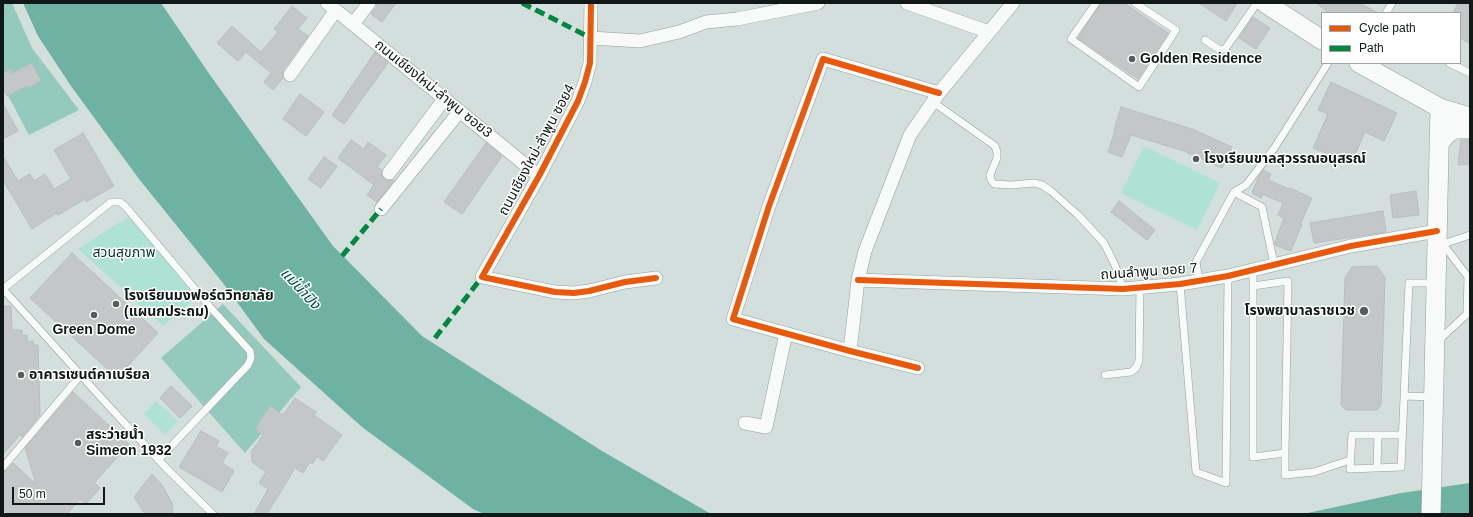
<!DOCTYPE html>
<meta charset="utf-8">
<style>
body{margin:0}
#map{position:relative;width:1473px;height:517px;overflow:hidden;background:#d3dfdc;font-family:Helvetica,sans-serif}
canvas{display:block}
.frame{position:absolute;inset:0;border:4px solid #101917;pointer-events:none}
.legend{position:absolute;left:1321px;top:12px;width:140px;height:52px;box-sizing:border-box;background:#fff;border:1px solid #9fa3a2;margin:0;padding:5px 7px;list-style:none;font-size:12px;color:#101917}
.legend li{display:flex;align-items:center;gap:8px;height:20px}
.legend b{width:20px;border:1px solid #9fa3a2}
.scale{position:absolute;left:12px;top:487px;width:93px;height:18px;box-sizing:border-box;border:2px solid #101917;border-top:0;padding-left:5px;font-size:12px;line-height:14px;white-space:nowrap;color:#101917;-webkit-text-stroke:3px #fff;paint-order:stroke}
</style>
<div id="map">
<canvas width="1473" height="517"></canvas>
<div class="frame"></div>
<ul class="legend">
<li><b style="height:5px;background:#e8590c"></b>Cycle path</li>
<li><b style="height:5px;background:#00873e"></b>Path</li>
</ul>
<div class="scale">50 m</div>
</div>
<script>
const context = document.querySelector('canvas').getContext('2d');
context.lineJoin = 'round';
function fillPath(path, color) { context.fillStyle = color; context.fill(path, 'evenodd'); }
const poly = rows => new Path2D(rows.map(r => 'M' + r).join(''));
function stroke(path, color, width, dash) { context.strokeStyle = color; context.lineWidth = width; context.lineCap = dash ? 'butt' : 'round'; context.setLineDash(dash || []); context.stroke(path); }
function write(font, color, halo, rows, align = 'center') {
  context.font = font + ' Helvetica,"Noto Sans Thai",sans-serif'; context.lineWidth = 3; context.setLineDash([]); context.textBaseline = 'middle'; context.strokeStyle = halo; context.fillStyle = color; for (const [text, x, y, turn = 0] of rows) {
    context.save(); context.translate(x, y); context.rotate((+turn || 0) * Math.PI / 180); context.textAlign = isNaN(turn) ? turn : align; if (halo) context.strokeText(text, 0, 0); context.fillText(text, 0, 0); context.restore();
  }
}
fillPath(poly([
 [1144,146,1220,183,1197,230,1121,193],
 [131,215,196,298,163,326,78,249],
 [156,401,178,421,165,435,144,414]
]), '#aee2d5');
fillPath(poly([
 [3,3,12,3,32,48,79,110,29,135,3,86],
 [223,304,301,387,245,453,161,358]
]), '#93cabd');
fillPath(poly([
 [23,3,161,3,210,75,333,246,422,336,602,451,711,514,484,514,473,509,362,427,264,339,223,283,139,179,71,86,38,36],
 [1470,483,1470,514,1303,514,1401,493]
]), '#6eb2a3');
const building = poly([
 [377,3,396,3,382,22,371,14,376,8,377,3],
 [1101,3,1124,3,1168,33,1138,79,1078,38,1101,3],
 [1199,3,1237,3,1226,21,1199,3],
 [1316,3,1360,3,1378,13,1329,13,1316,3],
 [1458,3,1470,3,1470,44,1460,38,1460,13,1453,13,1458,3],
 [292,6,307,18,298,29,308,36,283,70,283,78,273,90,264,82,271,73,246,52,238,61,217,43,232,26,261,52,278,32,274,29,292,6],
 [1253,17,1270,28,1256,49,1239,38,1253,17],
 [375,52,388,63,344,124,332,115,375,52],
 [32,63,41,81,28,88,27,86,7,96,3,88,3,73,11,69,12,73,32,63],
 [1331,82,1397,113,1384,141,1365,132,1351,164,1313,148,1328,114,1318,110,1331,82],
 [300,94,324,112,306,136,283,119,300,94],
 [3,104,18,131,3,139,3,104],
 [1121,107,1192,129,1232,147,1222,168,1184,151,1131,135,1122,157,1108,152,1115,130,1114,130,1121,107],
 [83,133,114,186,86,202,85,199,58,215,57,213,32,229,3,180,3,156,18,181,30,174,34,181,45,174,54,189,71,179,54,150,83,133],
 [351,140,364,149,368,142,386,155,377,167,382,170,382,176,384,179,388,181,394,180,377,202,367,195,374,185,338,158,351,140],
 [1461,140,1470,140,1470,164,1458,165,1461,140],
 [486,143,502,156,462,214,444,202,486,143],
 [324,157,337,166,321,188,308,179,324,157],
 [1263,170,1271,174,1268,180,1289,189,1290,188,1312,198,1300,225,1302,224,1291,251,1275,245,1275,242,1284,218,1278,215,1283,203,1262,194,1261,198,1252,193,1259,176,1263,170],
 [1416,191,1419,215,1393,218,1390,195,1416,191],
 [1119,201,1155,230,1147,240,1111,212,1119,201],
 [1383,211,1386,232,1314,243,1310,223,1383,211],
 [72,253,158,333,117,378,30,298,72,253],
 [1377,266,1385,278,1381,405,1377,410,1346,410,1341,405,1345,278,1352,267,1377,266],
 [3,306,11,306,12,330,22,330,22,336,27,335,27,342,33,341,33,345,38,345,40,415,22,437,21,434,3,454,3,306],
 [171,386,192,406,180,418,160,398,171,386],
 [73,392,129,444,94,483,100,488,86,504,80,499,67,514,9,514,3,509,3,472,7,470,13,463,36,484,25,448,73,392],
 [295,398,316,412,314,415,342,435,323,461,317,456,312,464,310,462,303,473,295,468,267,514,254,514,268,489,259,483,266,472,252,462,251,452,263,435,255,429,270,406,283,415,295,398],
 [201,431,219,441,216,446,228,453,222,463,234,471,222,492,179,467,201,431],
 [152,474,162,485,172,503,173,514,145,514,134,497,152,474]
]);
fillPath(building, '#c4c7c8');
stroke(building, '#babdbe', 1);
const lane = poly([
 [1096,3,1071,39,1139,87,1176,30,1135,3],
 [1386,13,1392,3],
 [1205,40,1220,50,1225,49,1257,3],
 [1449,63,1470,73],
 [933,102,995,146,997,152,997,158,990,175,991,180,994,184,1011,185,1034,183,1042,185,1051,191,1078,215,1104,243,1115,265,1123,289],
 [1234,192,1262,207,1274,264],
 [1443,244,1468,277,1470,276],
 [1440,245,1470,235],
 [1199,281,1196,262,1234,192,1246,185,1275,147,1328,63],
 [1180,284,1196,472,1226,483,1228,276],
 [1253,286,1288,281,1285,453,1253,457,1253,270],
 [1439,340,1467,314,1468,277],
 [1105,375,1131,372,1136,368,1139,361,1140,287],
 [1404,396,1433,397],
 [1402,435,1352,435,1350,469,1401,467,1409,283,1434,283],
 [1285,453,1285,475,1314,472,1350,460],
 [158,460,248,365,251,358,250,351,210,307,125,206,120,202,111,202,3,289,105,402,168,470,213,514],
 [3,467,80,376],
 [1377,468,1378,435]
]);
const street = poly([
 [327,3,539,176],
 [591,3,590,63,585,82,578,101,539,176,482,277,555,292,574,293,589,291,625,282,656,278],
 [907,3,989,32],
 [353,24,369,3],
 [591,38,640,41,679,32,706,22,737,19,818,3],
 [290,75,336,10],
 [389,173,445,98],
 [381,209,460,111],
 [858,280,1123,289,1180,284,1228,276,1351,246,1437,231],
 [850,351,858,280,865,251,910,135,939,93,1013,3],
 [918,368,850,351,733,319,769,206,823,59,939,93],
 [745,423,766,427,786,333]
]);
const secondary = poly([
 [1265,3,1322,40],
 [1359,63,1440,108,1470,117],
 [1439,143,1448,133,1454,129,1470,129],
 [1431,514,1440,108]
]);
stroke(lane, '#959e9c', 8);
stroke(street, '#959e9c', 14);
stroke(secondary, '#959e9c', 20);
stroke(lane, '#f8fafa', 7);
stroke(street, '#f8fafa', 13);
stroke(secondary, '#f8fafa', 19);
stroke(poly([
 [522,3,591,38],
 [342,256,381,209],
 [435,338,482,277]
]), '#00873e', 5, [10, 5]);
stroke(poly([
 [591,3,590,63,585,82,578,101,539,176,482,277,555,292,574,293,589,291,625,282,656,278],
 [858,280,1123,289,1180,284,1228,276,1351,246,1437,231],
 [918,368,850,351,733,319,769,206,823,59,939,93]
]), '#e8590c', 6);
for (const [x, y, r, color] of [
 [1132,59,4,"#545e5c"],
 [1196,159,4,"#545e5c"],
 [116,304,4,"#545e5c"],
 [1364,311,5,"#545e5c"],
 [94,315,4,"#545e5c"],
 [21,375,4,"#545e5c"],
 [78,443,4,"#545e5c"]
]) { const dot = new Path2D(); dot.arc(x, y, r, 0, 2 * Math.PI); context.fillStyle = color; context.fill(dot); stroke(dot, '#fff', 1.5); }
write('bold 14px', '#101917', '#fff', [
 ["Golden Residence",1140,59],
 ["โรงเรียนขาลสุวรรณอนุสรณ์",1204,159],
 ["โรงเรียนมงฟอร์ตวิทยาลัย",124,296],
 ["(แผนกประถม)",124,312],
 ["โรงพยาบาลราชเวช",1355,311,"right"],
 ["Green Dome",94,330,"center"],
 ["อาคารเซนต์คาเบรียล",29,375],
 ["สระว่ายน้ำ",86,435],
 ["Simeon 1932",86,451]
], 'left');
write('14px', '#101917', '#fff', [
 ["ถนนเชียงใหม่-ลำพูน ซอย3",433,89,39],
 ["ถนนเชียงใหม่-ลำพูน ซอย4",537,150,-62],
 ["ถนนลำพูน ซอย 7",1149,272,-4]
]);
write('14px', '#0a352d', '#fff', [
 ["สวนสุขภาพ",124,253]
]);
write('italic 15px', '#005245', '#fff', [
 ["แม่น้ำปิง",300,289,47]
]);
</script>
